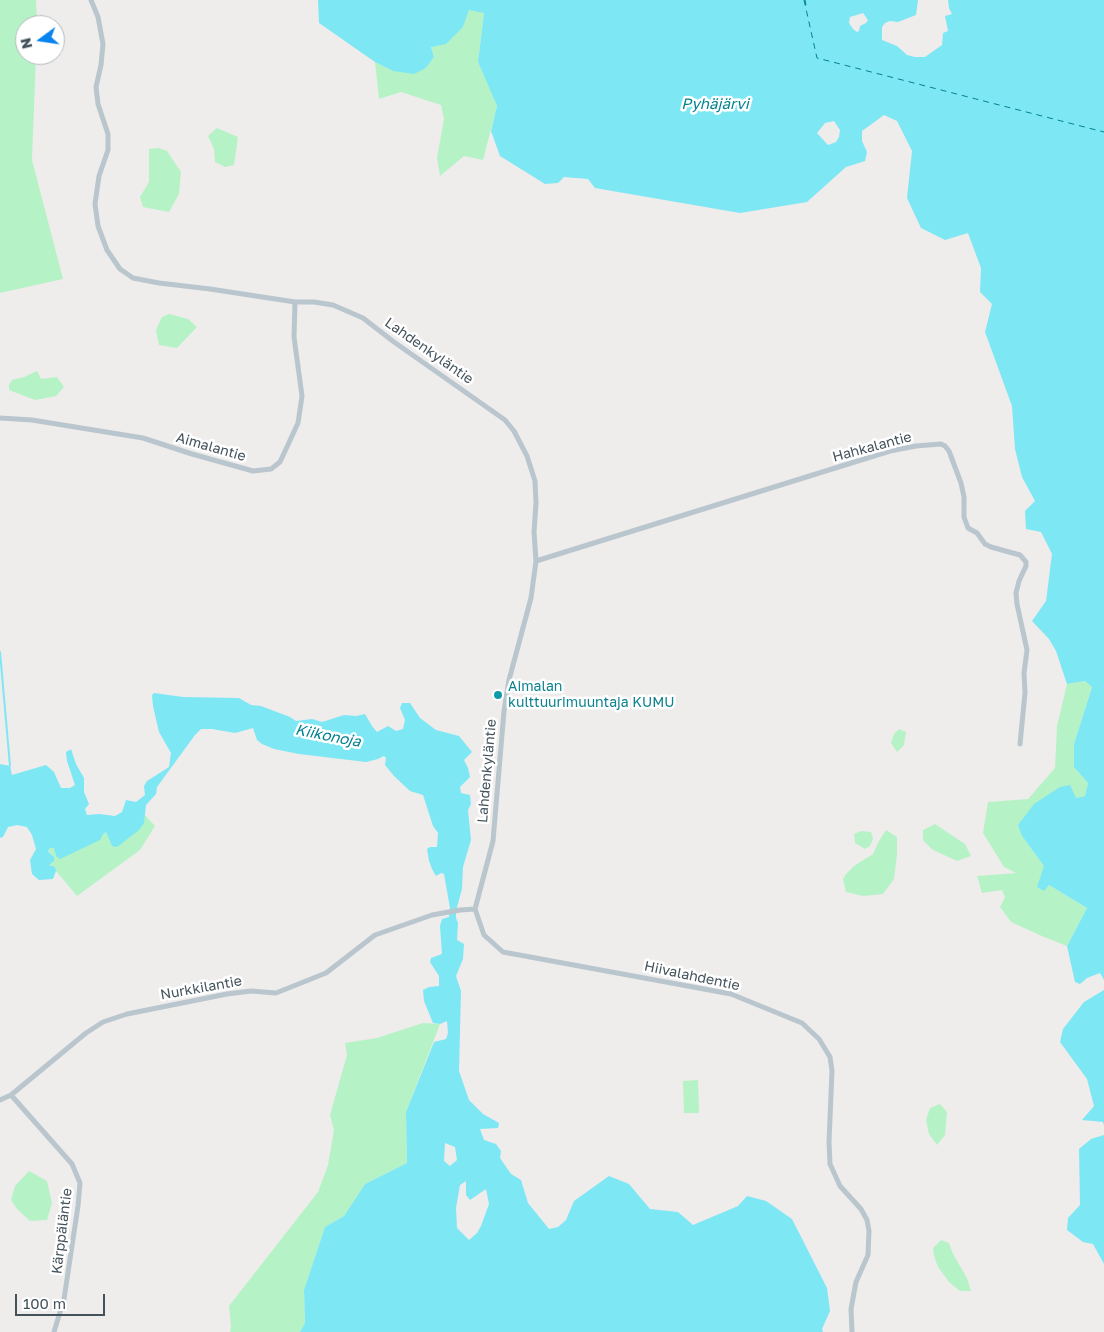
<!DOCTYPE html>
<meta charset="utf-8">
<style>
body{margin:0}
#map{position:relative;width:1104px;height:1332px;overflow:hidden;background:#efecec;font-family:"Golos Text",sans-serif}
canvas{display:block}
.north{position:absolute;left:15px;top:15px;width:50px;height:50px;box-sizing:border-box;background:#fff;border:1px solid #b4babd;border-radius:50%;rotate:256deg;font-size:14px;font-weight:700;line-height:20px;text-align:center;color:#43525b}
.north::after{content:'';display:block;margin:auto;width:18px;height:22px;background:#0884ee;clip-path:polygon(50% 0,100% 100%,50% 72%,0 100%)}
.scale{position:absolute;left:15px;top:1294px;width:90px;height:22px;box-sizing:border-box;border:2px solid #43525b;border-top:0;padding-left:6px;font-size:15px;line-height:18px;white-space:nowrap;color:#43525b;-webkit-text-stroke:4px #fff;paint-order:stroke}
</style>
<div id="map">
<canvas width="1104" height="1332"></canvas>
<div class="north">N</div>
<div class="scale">100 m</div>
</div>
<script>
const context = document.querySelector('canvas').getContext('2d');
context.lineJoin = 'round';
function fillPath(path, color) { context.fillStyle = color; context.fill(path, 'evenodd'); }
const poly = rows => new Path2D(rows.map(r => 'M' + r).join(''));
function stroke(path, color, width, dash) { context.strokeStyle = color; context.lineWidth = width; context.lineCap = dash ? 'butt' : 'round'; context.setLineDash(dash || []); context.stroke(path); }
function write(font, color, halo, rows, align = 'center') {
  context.font = font + ' "Golos Text",sans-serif'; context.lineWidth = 5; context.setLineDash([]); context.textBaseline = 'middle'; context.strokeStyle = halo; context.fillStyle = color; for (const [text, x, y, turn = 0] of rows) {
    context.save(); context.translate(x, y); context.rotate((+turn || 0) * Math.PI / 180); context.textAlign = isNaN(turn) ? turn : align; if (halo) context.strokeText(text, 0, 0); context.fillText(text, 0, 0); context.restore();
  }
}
fillPath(poly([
 [0,0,36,0,37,25,25,25,25,55,36,55,32,160,63,279,0,293],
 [469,9,484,13,478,62,497,106,483,160,464,156,440,176,437,158,444,119,441,105,401,92,379,99,375,62,393,71,426,68,434,57,431,47,463,27],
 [217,128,238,137,234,165,225,167,215,162,214,149,208,136],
 [159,148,167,151,181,172,179,194,169,212,143,207,140,197,149,182,149,149],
 [169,314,188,319,197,327,177,348,159,345,156,330,162,317],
 [37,371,41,379,57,377,64,387,56,396,35,400,9,390,9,385,12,380,24,377],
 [1085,681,1092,687,1074,744,1074,767,1088,783,1085,796,1076,798,1022,836,1044,866,1049,885,1087,908,1067,946,1044,937,1011,922,1000,907,1005,897,1002,890,982,893,977,876,1016,873,1004,867,983,833,988,802,1028,799,1055,768,1057,726,1067,684],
 [899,729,906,732,904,745,897,752,891,743,894,734],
 [144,814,155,826,140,850,77,896,56,871,55,867,49,865,54,861,54,857,48,850,50,848,106,832,110,841,144,823],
 [935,824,965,844,971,856,957,861,933,850,923,840,923,830],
 [886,830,897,837,897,855,894,879,883,894,863,896,846,892,843,879,846,874,854,866,873,854,879,841],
 [861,831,871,832,873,839,870,846,865,849,855,843,854,834],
 [423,1023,440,1024,406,1112,407,1163,365,1184,344,1216,325,1227,304,1290,305,1323,300,1332,230,1332,231,1327,229,1306,318,1192,328,1165,334,1130,330,1115,347,1055,345,1043,377,1038],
 [698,1080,699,1113,684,1113,683,1081],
 [940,1104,947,1112,945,1135,937,1145,929,1134,926,1120,930,1108],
 [29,1171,47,1181,52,1203,47,1220,30,1221,17,1209,11,1200,15,1186],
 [941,1240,949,1243,953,1254,967,1278,971,1291,960,1291,949,1282,938,1267,934,1256,933,1248]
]), '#b5f3c6');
fillPath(poly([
 [318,0,918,0,916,15,898,22,890,21,885,23,882,27,882,40,897,46,907,55,915,57,925,57,942,45,943,33,948,31,945,16,952,14,949,8,948,0,1104,0,1104,980,1100,973,1087,978,1080,984,1075,982,1067,946,1087,908,1049,885,1044,891,1037,887,1044,866,1022,836,1018,825,1034,804,1060,787,1070,785,1076,798,1085,796,1088,783,1074,767,1074,744,1092,687,1085,681,1067,684,1056,651,1049,639,1032,621,1046,601,1052,554,1041,532,1026,529,1025,511,1035,501,1022,477,1015,449,1012,406,985,332,992,304,980,292,981,268,968,233,945,240,921,228,907,198,912,151,897,121,884,115,862,131,862,141,867,152,865,161,846,167,807,202,740,213,595,188,588,179,564,177,558,183,545,184,500,156,491,131,497,106,478,62,484,13,469,10,463,27,446,44,431,47,434,57,426,68,414,74,393,71,375,62,319,23],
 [863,13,868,20,866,23,860,26,859,31,857,32,853,29,849,23,850,17],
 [834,121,840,130,839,137,836,142,828,145,817,133,825,123],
 [154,693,183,697,239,698,251,705,261,706,290,717,296,721,312,719,322,722,344,715,356,716,365,714,372,726,377,732,388,726,396,731,403,729,405,720,400,708,402,703,410,703,420,718,436,730,459,736,472,752,464,760,468,768,470,777,460,787,461,793,470,795,471,804,468,810,471,840,463,867,462,889,456,911,456,918,458,923,457,940,464,944,463,959,456,976,461,991,459,1071,469,1100,483,1114,499,1123,498,1128,480,1129,484,1140,496,1144,501,1151,500,1158,511,1174,521,1180,528,1203,549,1229,558,1227,566,1220,574,1201,609,1176,629,1184,650,1209,678,1212,693,1225,738,1206,747,1196,766,1201,792,1219,827,1288,830,1311,822,1329,823,1332,300,1332,305,1323,304,1290,325,1227,344,1216,365,1184,407,1163,406,1112,434,1042,446,1039,448,1033,447,1021,440,1024,433,1023,424,1001,423,990,429,987,439,986,439,976,430,962,431,958,442,954,440,926,442,919,449,917,450,908,444,874,441,873,436,876,432,869,429,861,427,849,430,847,437,847,438,833,433,826,423,795,410,791,394,776,385,765,386,758,384,756,378,759,366,762,299,754,274,749,262,744,257,740,253,728,235,733,212,729,201,729,195,735,157,787,156,794,146,805,144,823,139,830,117,847,112,846,106,832,103,834,100,840,60,859,56,856,54,848,50,848,48,851,54,857,54,861,49,865,55,867,56,871,53,879,39,880,32,874,30,860,36,849,32,835,27,827,17,825,8,827,3,837,0,838,0,764,10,766,12,775,46,765,54,772,61,788,70,788,75,785,67,761,66,752,71,749,76,764,84,778,84,792,89,804,85,809,87,815,99,814,115,816,122,812,126,800,136,802,145,795,144,786,147,781,169,767,171,753,159,732,153,706,152,695],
 [445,1143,455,1147,457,1160,450,1166,444,1161],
 [466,1181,466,1195,470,1200,486,1189,489,1204,481,1226,477,1233,469,1240,457,1228,456,1208,460,1185],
 [1104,990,1104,1126,1103,1122,1082,1120,1094,1106,1087,1079,1060,1042,1063,1029,1084,1002],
 [1104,1135,1104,1264,1093,1244,1083,1242,1067,1230,1068,1218,1080,1205,1079,1149,1091,1139]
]), '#7de7f4');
stroke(poly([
 [0,652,10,766]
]), '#7de7f4', 2);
stroke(poly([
 [804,0,817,58,1104,132],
 [805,0,806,5]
]), '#038291', 1, [6, 5]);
stroke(poly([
 [91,0,98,17,103,44,101,65,96,87,98,104,108,134,108,150,99,176,95,204,98,226,107,250,120,269,133,278,159,283,210,289,295,302,314,302,333,305,363,318,394,342,505,420,514,431,527,456,535,481,536,503,534,532,536,561,531,598,509,680,504,711,493,841,475,909],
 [0,418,32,420,143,438,192,454,253,471,271,469,280,462,298,423,302,396,294,337,295,302],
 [536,561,890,451,916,446,941,444,945,446,949,451,961,483,964,497,964,517,968,528,977,533,985,544,991,547,1020,555,1026,562,1026,566,1019,581,1016,593,1017,604,1027,650,1024,673,1025,693,1020,744],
 [475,909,484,935,503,952,731,994,802,1023,819,1039,830,1057,832,1071,829,1142,830,1164,840,1186,861,1209,867,1220,869,1231,868,1255,856,1282,851,1309,852,1332],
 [11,1095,72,1164,80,1183,78,1206,64,1299,54,1332],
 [0,1100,11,1095,86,1033,103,1022,127,1014,227,994,251,991,276,993,326,973,375,935,432,915,460,910,475,909]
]), '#b9c6cd', 5);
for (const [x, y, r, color] of [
 [498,695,5,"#0f9aa8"]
]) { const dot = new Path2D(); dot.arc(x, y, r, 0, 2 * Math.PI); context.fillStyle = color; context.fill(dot); stroke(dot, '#fff', 2); }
write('14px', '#43525b', '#fff', [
 ["Lahdenkyläntie",429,351,35],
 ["Aimalantie",211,447,16],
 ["Hahkalantie",872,447,-15],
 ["Lahdenkyläntie",487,771,-85],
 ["Hiivalahdentie",692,976,12],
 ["Nurkkilantie",201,988,-10],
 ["Kärppäläntie",62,1231,-83]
]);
write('14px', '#0d838f', '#fff', [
 ["Aimalan",508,687],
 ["kulttuurimuuntaja KUMU",508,703]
], 'left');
write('italic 15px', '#038291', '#fff', [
 ["Pyhäjärvi",715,104],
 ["Kiikonoja",328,736,11]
]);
</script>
